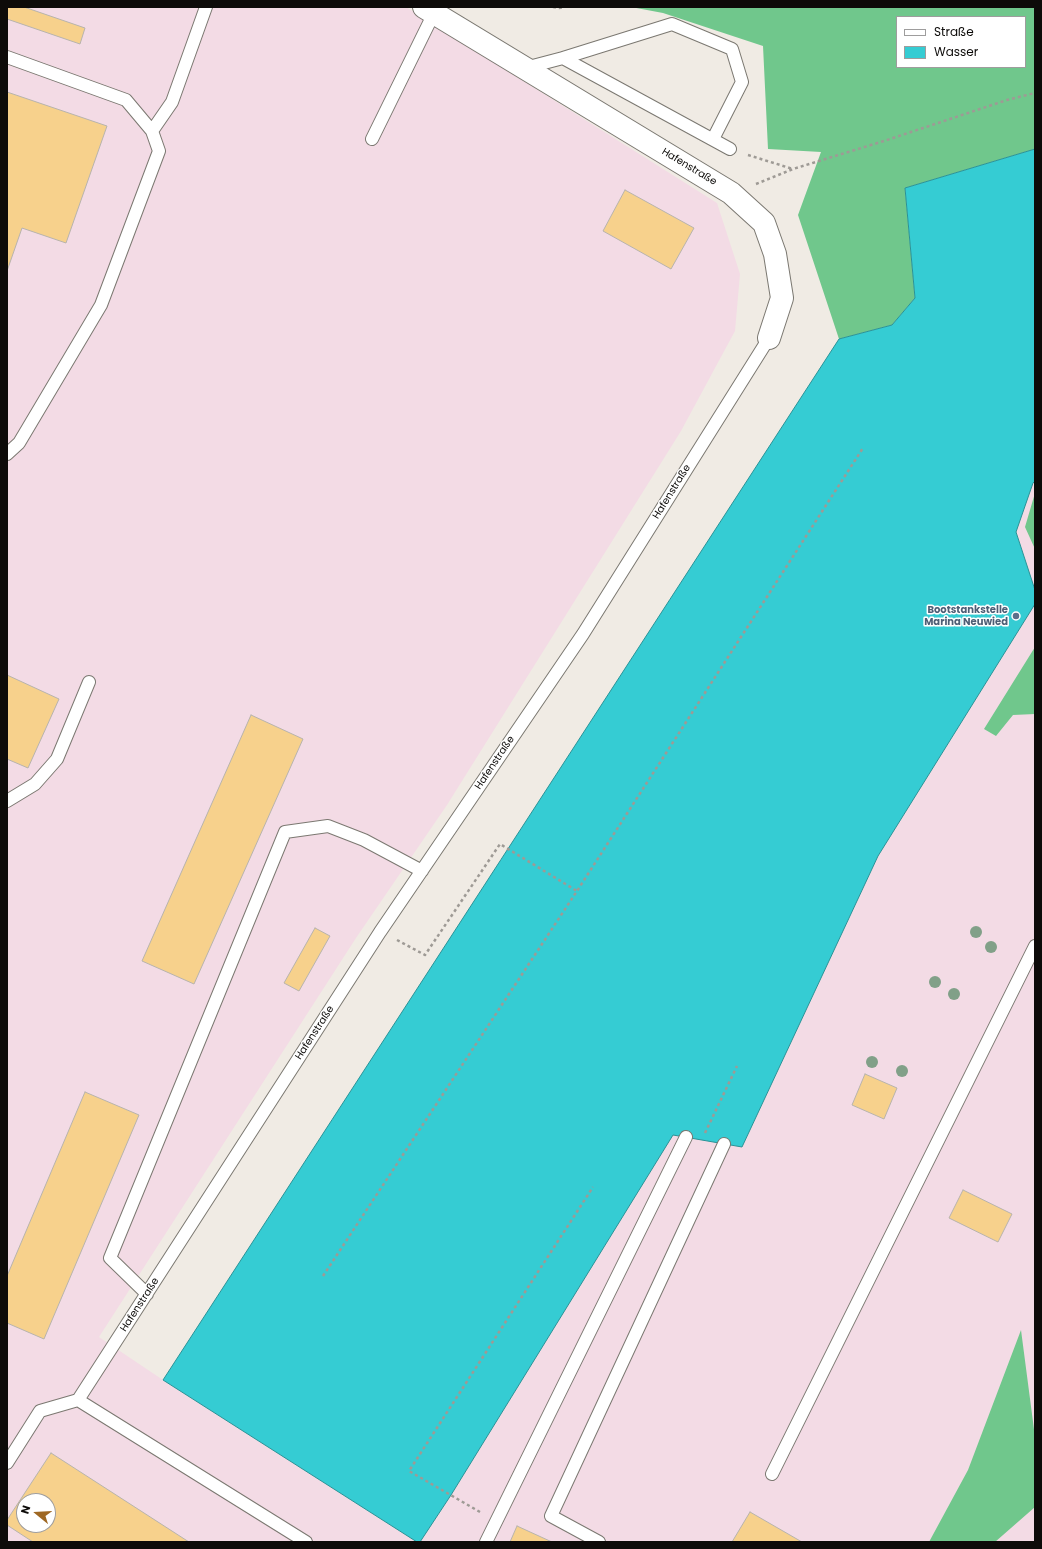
<!DOCTYPE html>
<meta charset="utf-8">
<style>
body{margin:0}
#map{position:relative;width:1042px;height:1549px;overflow:hidden;background:#f0ebe4;font-family:Poppins,sans-serif}
canvas{display:block}
.frame{position:absolute;inset:0;border:8px solid #0d0b09;pointer-events:none}
.legend{position:absolute;left:896px;top:16px;width:130px;height:52px;box-sizing:border-box;background:#fff;border:1px solid #9e9d9d;margin:0;padding:5px 7px;list-style:none;font-size:12px;color:#0d0b09}
.legend li{display:flex;align-items:center;gap:8px;height:20px}
.legend b{width:20px;border:1px solid #9e9d9d}
.north{position:absolute;left:16px;top:1493px;width:40px;height:40px;box-sizing:border-box;background:#fff;border:1px solid #9e9d9d;border-radius:50%;rotate:288deg;font-size:11px;font-weight:700;line-height:16px;text-align:center;color:#0d0b09}
.north::after{content:'';display:block;margin:auto;width:14px;height:18px;background:#9f6824;clip-path:polygon(50% 0,100% 100%,50% 72%,0 100%)}
</style>
<div id="map">
<canvas width="1042" height="1549"></canvas>
<div class="frame"></div>
<ul class="legend">
<li><b style="height:5px;background:#fff"></b>Straße</li>
<li><b style="height:11px;background:#35ccd3"></b>Wasser</li>
</ul>
<div class="north">N</div>
</div>
<script>
const context = document.querySelector('canvas').getContext('2d');
context.lineJoin = 'round';
function fillPath(path, color) { context.fillStyle = color; context.fill(path, 'evenodd'); }
const poly = rows => new Path2D(rows.map(r => 'M' + r).join(''));
function stroke(path, color, width, dash) { context.strokeStyle = color; context.lineWidth = width; context.lineCap = dash ? 'butt' : 'round'; context.setLineDash(dash || []); context.stroke(path); }
function write(font, color, halo, rows, align = 'center') {
  context.font = font + ' Poppins,sans-serif'; context.lineWidth = 3; context.setLineDash([]); context.textBaseline = 'middle'; context.strokeStyle = halo; context.fillStyle = color; for (const [text, x, y, turn = 0] of rows) {
    context.save(); context.translate(x, y); context.rotate((+turn || 0) * Math.PI / 180); context.textAlign = isNaN(turn) ? turn : align; if (halo) context.strokeText(text, 0, 0); context.fillText(text, 0, 0); context.restore();
  }
}
fillPath(poly([
 [7,7,406,7,717,203,740,274,735,331,681,431,447,805,356,938,99,1337,163,1380,417,1542,7,1542],
 [24,1501,48,1501,48,1525,24,1525],
 [1035,481,1035,590,1016,532,1033,482],
 [1035,604,1035,1542,420,1542,451,1495,673,1134,742,1147,878,856]
]), '#f3dbe5');
fillPath(poly([
 [631,7,1035,7,1035,149,905,188,915,298,892,325,839,339,798,215,821,152,768,149,763,46,663,13],
 [897,17,1025,17,1025,67,897,67],
 [1035,493,1035,549,1025,527],
 [1035,647,1035,714,1013,715,996,736,984,729],
 [1021,1330,1035,1437,1035,1507,995,1542,929,1542,968,1470]
]), '#70c78c');
const water = poly([
 [1035,149,1035,481,1033,483,1016,532,1035,590,1035,604,878,856,742,1147,673,1135,451,1495,420,1542,417,1542,163,1380,839,339,892,325,915,298,905,188,1035,149]
]);
fillPath(water, '#35ccd3');
stroke(water, '#299296', 1);
const building = poly([
 [7,7,24,7,85,28,80,44,7,19,7,7],
 [7,92,107,126,66,243,22,228,7,271,7,92],
 [625,190,694,228,671,269,603,231,625,190],
 [7,675,59,699,28,768,7,759,7,675],
 [251,715,303,739,194,984,142,961,251,715],
 [315,928,330,936,299,991,284,983,315,928],
 [865,1074,897,1088,884,1119,852,1105,865,1074],
 [85,1092,139,1115,44,1339,7,1323,7,1276,85,1092],
 [963,1190,1012,1214,998,1242,949,1218,963,1190],
 [51,1453,189,1542,33,1542,7,1525,7,1520,51,1453],
 [24,1501,48,1501,48,1525,24,1525,24,1501],
 [750,1512,802,1542,732,1542,750,1512],
 [517,1526,552,1542,510,1542,517,1526]
]);
fillPath(building, '#f7d18c');
stroke(building, '#b8b4ad', 1);
const service = poly([
 [7,57,126,100,152,131,159,151,101,305,19,443,7,454],
 [563,58,672,24,732,49,742,82,713,139],
 [525,68,563,58,730,149],
 [152,131,172,102,206,7],
 [372,139,434,13],
 [7,801,35,784,57,759,89,682],
 [147,1294,110,1258,285,832,328,826,364,840,422,871],
 [7,1463,40,1411,78,1400],
 [772,1474,1035,946],
 [306,1542,78,1400,380,932,583,634,769,338],
 [486,1542,686,1137],
 [599,1542,551,1516,724,1144]
]);
const minor = poly([
 [424,7,731,193,764,223,775,254,782,298,769,338]
]);
stroke(service, '#7b7871', 14);
stroke(minor, '#7b7871', 24);
stroke(poly([
 [553,7,559,8,564,7],
 [748,155,793,169],
 [756,184,793,169,884,141,1007,100,1035,93],
 [397,940,425,955,500,844,577,891],
 [705,1133,737,1066],
 [323,1276,577,891,863,448],
 [480,1512,409,1471,593,1187]
]), '#9e9a95', 2.5, [3, 3]);
stroke(service, '#fff', 12);
stroke(minor, '#fff', 22);
context.fillStyle = '#81a088';
for (const [x, y] of [
 [976,932],
 [991,947],
 [935,982],
 [954,994],
 [872,1062],
 [902,1071]
]) { context.beginPath(); context.arc(x, y, 6, 0, 2 * Math.PI); context.fill(); }
for (const [x, y, r, color] of [
 [1016,616,4,"#5c6f8a"]
]) { const dot = new Path2D(); dot.arc(x, y, r, 0, 2 * Math.PI); context.fillStyle = color; context.fill(dot); stroke(dot, '#fff', 1.5); }
write('10px', '#0d0b09', '#fff', [
 ["Hafenstraße",689,167,31],
 ["Hafenstraße",672,492,-58],
 ["Hafenstraße",495,763,-56],
 ["Hafenstraße",315,1033,-57],
 ["Hafenstraße",140,1305,-57]
]);
write('bold 10px', '#4e5e75', '#fff', [
 ["Bootstankstelle",1008,610],
 ["Marina Neuwied",1008,622]
], 'right');
</script>
